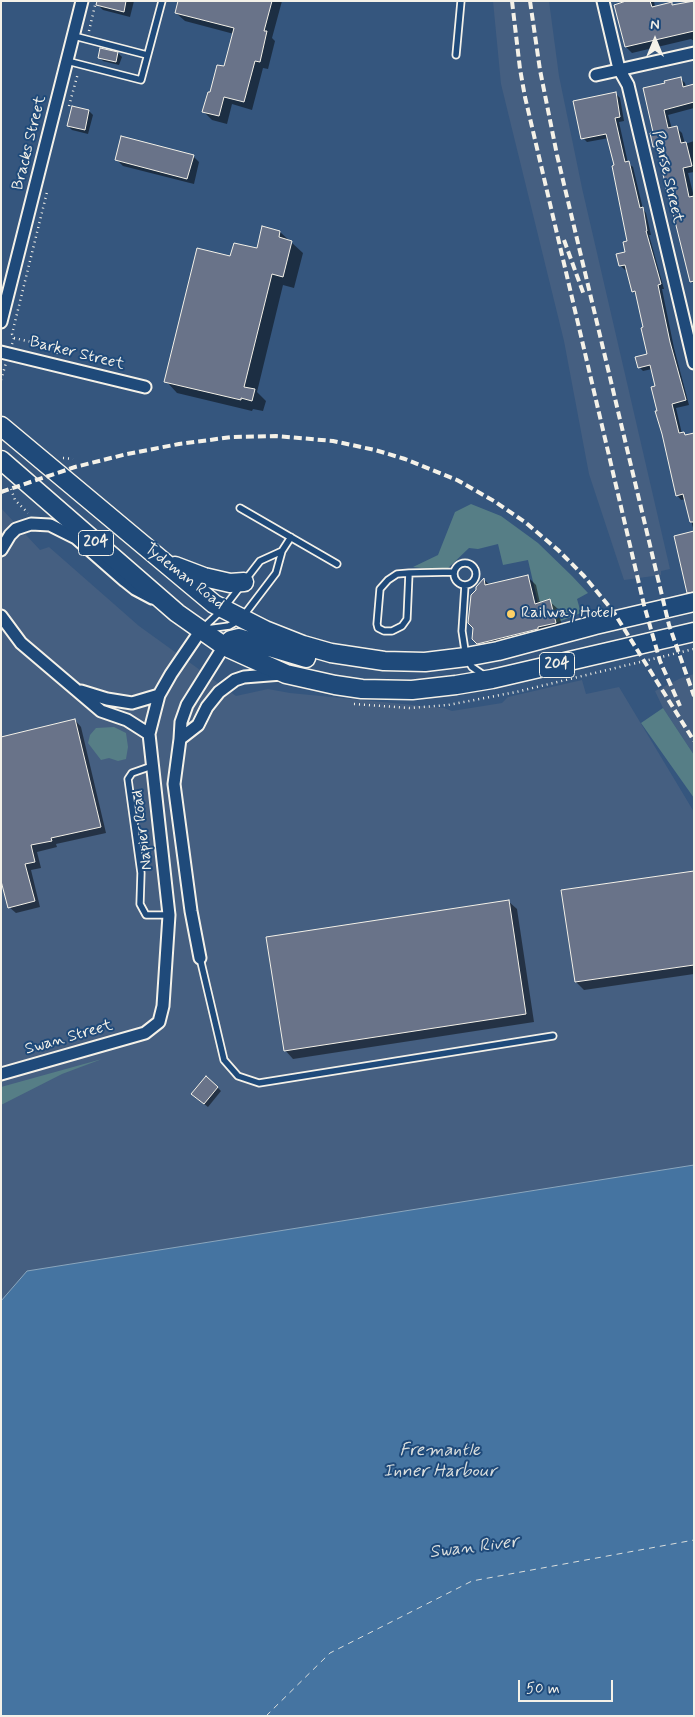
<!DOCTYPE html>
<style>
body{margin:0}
#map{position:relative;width:695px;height:1717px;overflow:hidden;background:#35567e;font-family:Mynerve,sans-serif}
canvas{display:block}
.frame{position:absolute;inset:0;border:2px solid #f4f1e8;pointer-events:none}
.north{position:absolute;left:630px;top:15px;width:50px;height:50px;-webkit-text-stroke:4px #1f4a7a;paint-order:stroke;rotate:0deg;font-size:14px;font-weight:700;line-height:20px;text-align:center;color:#f4f1e8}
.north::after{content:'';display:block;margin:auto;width:18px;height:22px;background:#f4f1e8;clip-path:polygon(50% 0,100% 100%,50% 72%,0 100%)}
.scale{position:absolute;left:518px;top:1680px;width:95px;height:22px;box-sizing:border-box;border:2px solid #f4f1e8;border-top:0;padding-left:6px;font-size:15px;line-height:18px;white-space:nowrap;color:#f4f1e8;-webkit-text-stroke:4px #1f4a7a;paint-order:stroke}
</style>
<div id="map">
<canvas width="695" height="1717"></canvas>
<div class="frame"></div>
<div class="north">N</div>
<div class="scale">50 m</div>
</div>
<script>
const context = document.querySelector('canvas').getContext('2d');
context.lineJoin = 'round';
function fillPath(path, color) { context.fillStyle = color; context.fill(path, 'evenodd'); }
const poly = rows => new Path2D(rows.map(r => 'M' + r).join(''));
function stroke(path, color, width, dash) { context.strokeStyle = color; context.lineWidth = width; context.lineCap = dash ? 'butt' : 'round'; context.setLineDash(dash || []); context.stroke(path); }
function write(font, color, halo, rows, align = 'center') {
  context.font = font + ' Mynerve,sans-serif'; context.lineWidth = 4; context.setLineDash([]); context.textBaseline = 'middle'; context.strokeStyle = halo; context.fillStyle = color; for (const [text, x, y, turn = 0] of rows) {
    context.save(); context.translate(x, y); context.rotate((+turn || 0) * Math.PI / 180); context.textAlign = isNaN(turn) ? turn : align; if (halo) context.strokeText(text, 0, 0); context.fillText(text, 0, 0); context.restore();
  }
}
fillPath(poly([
 [493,1,549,1,559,76,582,188,670,569,661,571,661,575,624,580,589,474,564,341,501,84],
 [1,508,40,550,49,547,139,626,236,696,268,689,290,693,444,708,452,711,502,703,508,697,582,680,586,694,619,687,694,812,694,1165,27,1271,1,1301],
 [694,674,694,755,663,708,655,691,681,678]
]), '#455f81');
fillPath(poly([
 [471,504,501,516,538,543,572,576,588,593,577,599,581,613,556,623,550,600,538,603,528,560,503,565,498,544,478,549,469,548,445,571,413,567,438,555,455,512],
 [663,708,694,755,694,798,641,723],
 [114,727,126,733,128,747,126,759,118,761,109,758,101,760,88,743,90,735,96,728],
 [102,1059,62,1074,1,1105,1,1087]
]), '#567e86');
const water = poly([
 [694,1165,694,1716,1,1716,1,1301,27,1271,694,1165]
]);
fillPath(water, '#4574a1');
stroke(water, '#8ba6bd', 1);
fillPath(poly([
 [98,1,134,1,130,17,103,10,97,4],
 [179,1,282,1,272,38,275,41,268,69,263,68,252,110,232,104,227,124,212,120,204,112,211,94,225,68,234,34,185,21,176,13],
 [625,1,654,1,655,7,671,4,674,6,694,1,694,41,691,39,632,53,626,47,615,5,625,3],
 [118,53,122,57,119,65,103,61,99,57],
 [680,78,685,83,686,87,694,85,694,108,668,115,672,129,677,128,682,133,685,144,694,141,694,172,688,173,694,197,694,284,692,282,661,151,660,152,655,146,655,133,666,84],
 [616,94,620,98,624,121,619,122,628,163,633,167,643,209,646,213,651,235,649,235,664,289,662,289,674,348,689,405,676,408,682,434,687,436,694,434,694,592,692,592,687,588,694,532,686,499,681,500,677,495,658,412,657,387,652,369,643,371,639,367,648,355,645,328,637,296,633,291,627,269,625,270,620,265,626,252,629,242,615,166,609,138,587,142,583,138],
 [72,107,89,111,93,115,88,134,72,130,68,126],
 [193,156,199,162,194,184,123,166,117,160],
 [280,232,303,253,294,288,283,285,257,392,266,401,263,411,253,409,252,411,177,393,166,381,231,258,258,250],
 [527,576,536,585,540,603,549,601,558,609,563,631,491,651,482,642,478,642,488,652,487,652,473,639,484,580,490,585],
 [75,720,81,727,106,833,56,844,57,847,37,852,41,868,31,870,40,907,16,913,9,907,4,886,1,886,1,738],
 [694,872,694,974,584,990,576,982],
 [508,901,517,909,534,1022,293,1059,285,1050],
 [217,1087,221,1091,208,1107,197,1098]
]), '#0007');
stroke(poly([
 [266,1716,330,1653,472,1581,694,1540]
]), '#dadedd', 1, [6, 5]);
const building = poly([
 [97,1,126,1,124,12,96,5,97,1],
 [178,1,272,1,264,31,267,31,260,62,255,61,244,102,224,97,219,116,202,112,208,92,210,92,217,65,224,66,234,28,175,13,178,1],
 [626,1,650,1,652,7,672,2,672,5,694,1,694,31,625,47,614,5,626,1],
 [100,48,118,52,116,62,98,58,100,48],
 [681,77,683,87,694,84,694,102,664,110,668,128,677,126,681,143,686,142,692,166,683,168,689,197,694,196,694,281,690,282,668,193,667,193,663,174,666,174,659,146,653,147,650,133,653,132,643,88,665,83,664,81,681,77],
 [616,92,620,117,615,118,625,162,629,161,640,208,643,207,647,231,646,231,661,284,658,285,670,342,686,400,672,404,679,433,684,432,685,435,694,433,694,522,690,522,683,494,676,496,662,434,655,411,657,411,651,387,655,386,650,365,638,368,635,357,647,354,641,328,643,327,635,291,632,292,625,265,619,266,616,254,625,252,623,242,627,241,612,166,614,165,606,134,581,139,573,101,616,92],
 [72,106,89,110,85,130,67,126,72,106],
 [121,136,194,155,187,179,115,160,121,136],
 [262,226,280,231,279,237,292,241,283,277,272,274,244,387,255,389,252,401,241,398,241,400,164,382,197,248,230,256,234,243,257,248,262,226],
 [694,531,694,592,687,593,674,536,694,531],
 [528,575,535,604,550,599,556,623,538,627,538,629,477,644,472,639,473,628,468,623,471,595,476,590,476,587,484,578,485,585,528,575],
 [75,719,101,827,51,838,52,841,31,845,35,862,25,864,35,901,8,908,1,881,1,737,75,719],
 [694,871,694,965,575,982,561,890,694,871],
 [509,900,526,1014,284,1051,266,937,509,900],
 [206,1076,218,1087,204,1104,191,1094,206,1076]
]);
fillPath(building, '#697389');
stroke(building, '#f4f1e8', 1);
const lane = poly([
 [74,36,147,55],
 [456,55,461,1],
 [67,61,141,80,162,1],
 [240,508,337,564],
 '454 574a11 11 0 1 1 22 0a11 11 0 1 1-22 0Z',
 [409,573,407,619,402,626,392,631,384,631,378,628,377,624,380,589,388,580,397,574,409,573,454,572],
 [465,585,462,631,466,657,472,667,485,676],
 [203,628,223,609,260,561,282,551],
 [207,629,229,626,241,619,276,573,282,551,291,537],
 [152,766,132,773,128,779,141,873,140,904,146,915,169,915],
 [200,958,224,1060,238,1076,259,1083,553,1036]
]);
const street = poly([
 [603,1,619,69,628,85,694,363],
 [596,75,694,53],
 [1,322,82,1],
 [1,352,145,387],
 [1,550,10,535,16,529,31,524,50,525,76,538,125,581,135,589,152,598],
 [1,616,21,643,101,711,127,720,149,734],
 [81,691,107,699,132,703,159,695],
 [180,739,198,725,207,707,219,692,235,680,244,677,282,674],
 [200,958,191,911,174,784,180,739,181,722,187,705,224,646],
 [1,1074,145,1033,159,1022,163,1006,169,915,149,734,159,695,171,674,201,630]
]);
const primary = poly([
 [1,426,214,604,265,630,303,645,331,653,384,661,425,662,466,657,498,651,595,625,694,602],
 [1,460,177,613,224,646,286,674,335,685,362,689,412,690,456,685,492,679,694,632],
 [175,566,204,577,230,583,244,582],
 [224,646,231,640,239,638,306,658]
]);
stroke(lane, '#f4f1e8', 9);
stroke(street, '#f4f1e8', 15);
stroke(primary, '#f4f1e8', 21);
stroke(poly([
 [89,31,96,1],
 [69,106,78,73],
 [14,338,58,348,57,354],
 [12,344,14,338,12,334,47,192],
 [1,380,6,363],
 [63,458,73,459],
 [11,489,15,500,28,513],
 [354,704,410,708,448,705,516,692,694,649]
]), '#f4f1e8', 2.5, [1, 4]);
stroke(lane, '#1f4a7a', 5.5);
stroke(street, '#1f4a7a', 11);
stroke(primary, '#1f4a7a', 18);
stroke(poly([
 [512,1,520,69,525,97,644,605,660,661,680,706],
 [530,1,540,70,557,155,669,625,694,696],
 [564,240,584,295],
 [1,492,75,467,127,454,179,444,232,437,276,436,333,441,375,450,405,459,457,480,494,501,525,522,558,550,584,576,613,611,694,741]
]), '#f4f1e8', 4, [8, 4]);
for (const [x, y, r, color] of [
 [511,614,5,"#ffd166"]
]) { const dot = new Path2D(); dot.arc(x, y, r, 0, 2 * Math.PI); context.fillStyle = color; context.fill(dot); stroke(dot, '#1f4a7a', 2); }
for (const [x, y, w] of [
 [96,543,35],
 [557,665,35]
]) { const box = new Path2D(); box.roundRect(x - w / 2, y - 12.5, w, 25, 4); context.fillStyle = '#1f4a7a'; context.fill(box); stroke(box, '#f4f1e8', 1); }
write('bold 15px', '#f4f1e8', null, [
 ["204",96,543],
 ["204",557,665]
]);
write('16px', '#f4f1e8', '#1f4a7a', [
 ["Bracks Street",30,143,-76],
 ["Pearse Street",667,177,77],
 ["Barker Street",77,354,14],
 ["Tydeman Road",184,577,38],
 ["Napier Road",143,830,-97],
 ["Swan Street",69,1038,-16]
]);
write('16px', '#f4f1e8', '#1f4a7a', [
 ["Railway Hotel",521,614]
], 'left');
write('italic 18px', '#dadedd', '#1f4a7a', [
 ["Fremantle",440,1451],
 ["Inner Harbour",440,1472],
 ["Swan River",474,1548,-7]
]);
</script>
